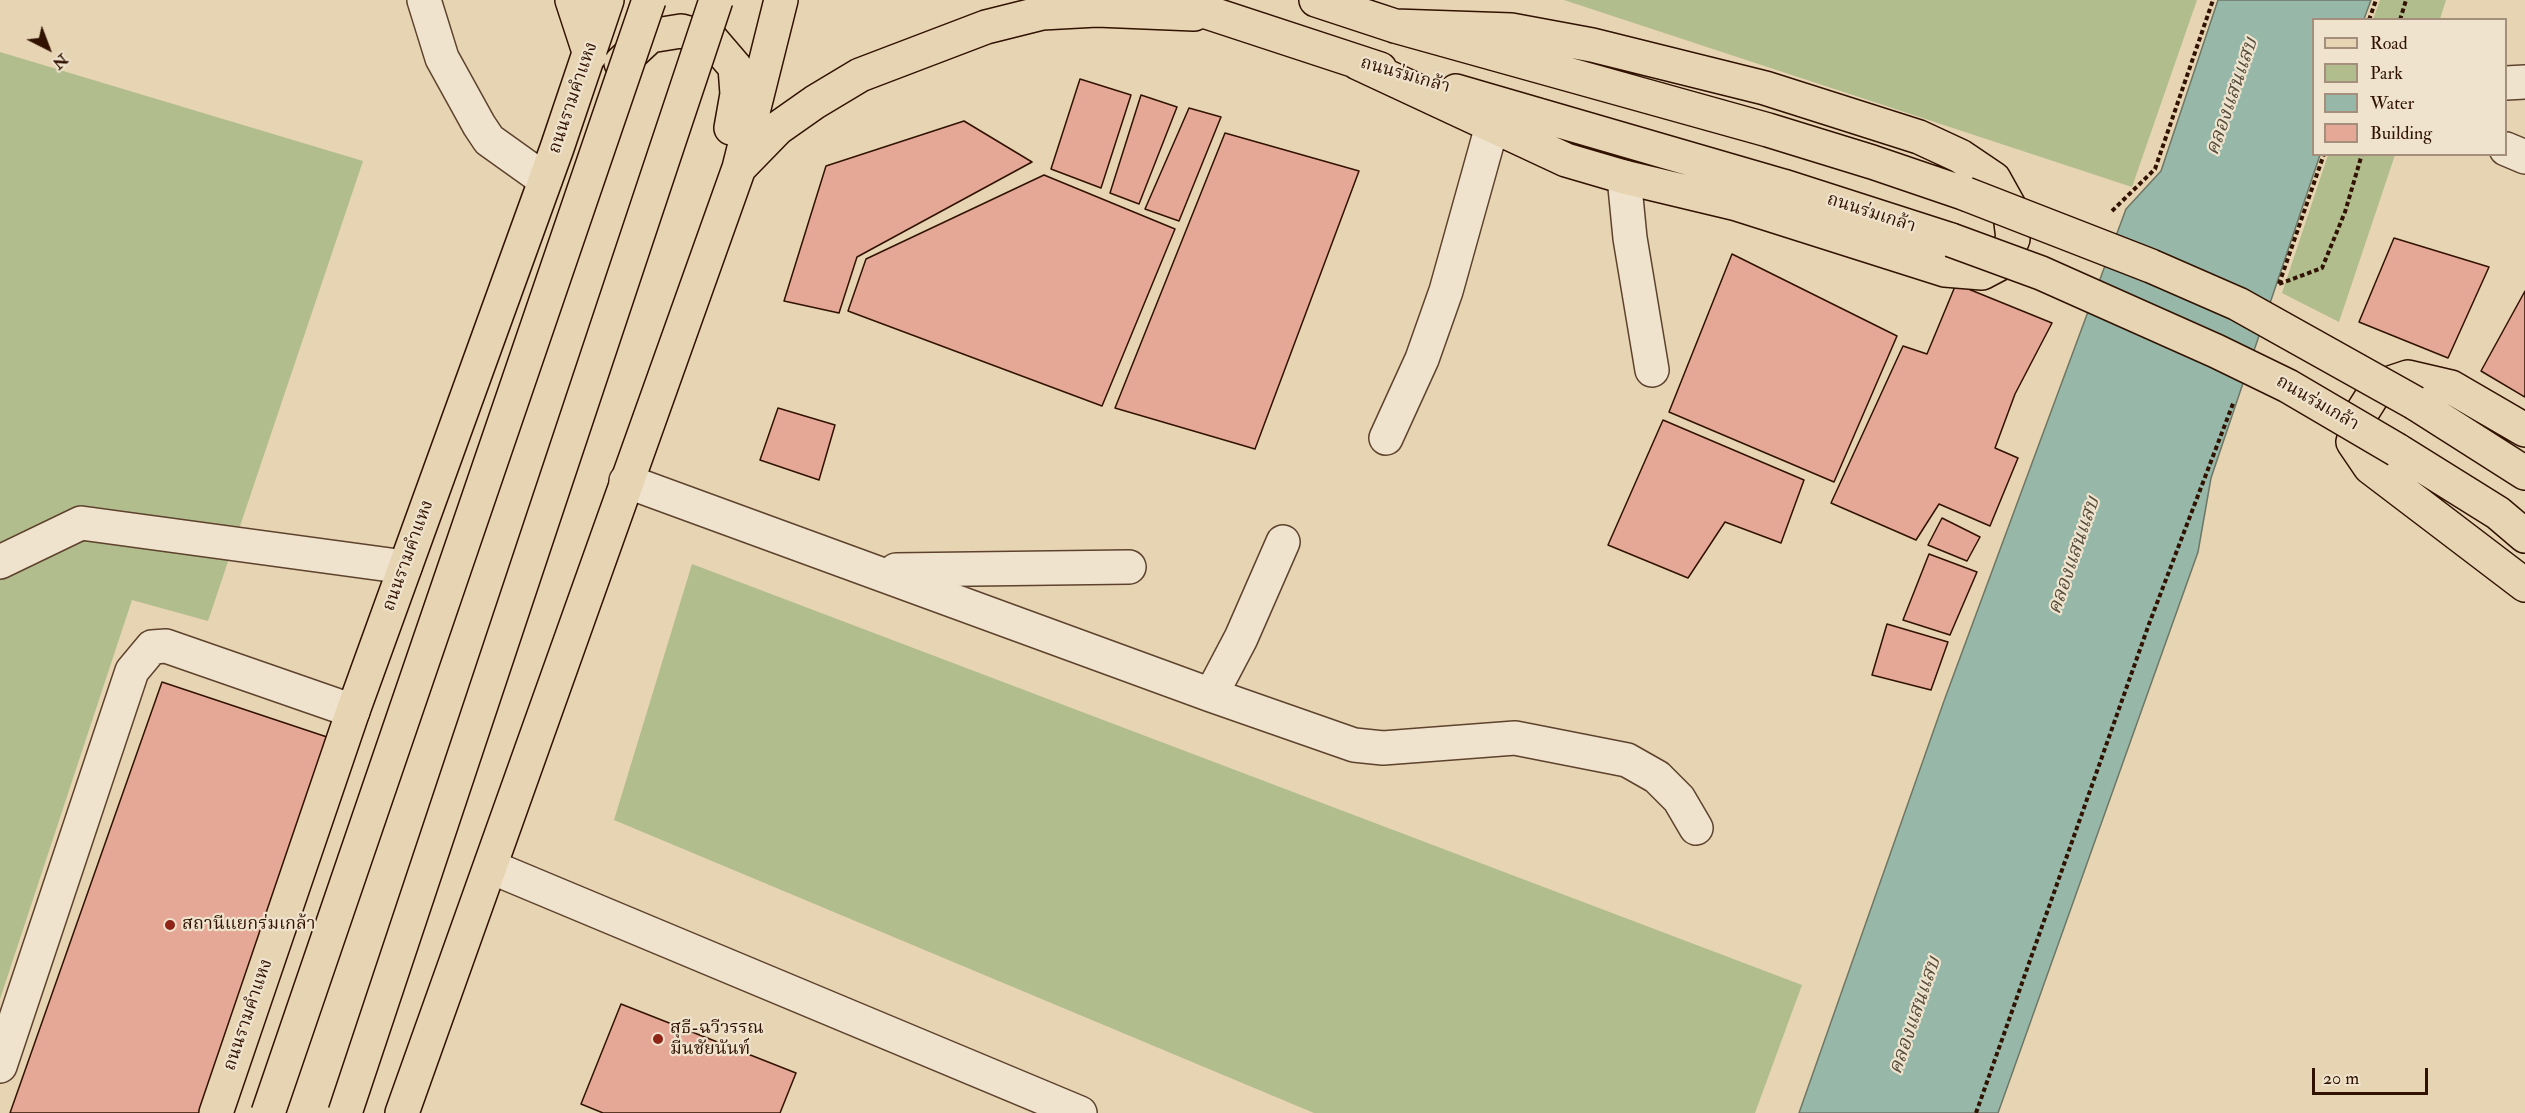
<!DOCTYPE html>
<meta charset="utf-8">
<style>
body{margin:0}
#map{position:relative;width:2525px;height:1113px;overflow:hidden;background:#e6d4b2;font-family:"IM FELL Double Pica",serif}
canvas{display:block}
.legend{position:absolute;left:2312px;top:18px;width:195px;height:138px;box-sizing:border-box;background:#efe3cd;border:2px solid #a38f7b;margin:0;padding:8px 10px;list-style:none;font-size:18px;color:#311201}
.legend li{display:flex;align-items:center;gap:12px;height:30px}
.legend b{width:30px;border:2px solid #a38f7b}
.north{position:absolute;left:18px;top:18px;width:60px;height:60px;-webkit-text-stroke:4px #efe3cd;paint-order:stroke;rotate:138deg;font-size:16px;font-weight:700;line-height:24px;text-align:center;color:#311201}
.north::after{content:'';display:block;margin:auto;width:21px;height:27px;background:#311201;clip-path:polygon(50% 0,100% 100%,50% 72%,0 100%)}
.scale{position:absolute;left:2312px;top:1068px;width:116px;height:27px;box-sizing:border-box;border:3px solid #311201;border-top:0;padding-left:8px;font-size:18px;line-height:21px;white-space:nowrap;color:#311201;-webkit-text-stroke:4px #efe3cd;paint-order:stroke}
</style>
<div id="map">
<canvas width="2525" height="1113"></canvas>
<ul class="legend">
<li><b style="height:8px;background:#e6d4b2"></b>Road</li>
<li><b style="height:16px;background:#b2bd8e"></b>Park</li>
<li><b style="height:16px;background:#97b8a8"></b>Water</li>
<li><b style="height:16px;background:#e5a896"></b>Building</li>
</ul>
<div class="north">N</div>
<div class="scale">20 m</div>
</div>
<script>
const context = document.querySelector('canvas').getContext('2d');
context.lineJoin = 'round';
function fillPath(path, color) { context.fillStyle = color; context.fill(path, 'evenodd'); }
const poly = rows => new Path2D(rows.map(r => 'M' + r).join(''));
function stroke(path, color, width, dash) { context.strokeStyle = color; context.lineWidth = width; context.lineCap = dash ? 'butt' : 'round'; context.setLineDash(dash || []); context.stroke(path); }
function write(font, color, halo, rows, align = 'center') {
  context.font = font + ' "IM FELL Double Pica","Noto Serif Thai",serif'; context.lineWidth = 4.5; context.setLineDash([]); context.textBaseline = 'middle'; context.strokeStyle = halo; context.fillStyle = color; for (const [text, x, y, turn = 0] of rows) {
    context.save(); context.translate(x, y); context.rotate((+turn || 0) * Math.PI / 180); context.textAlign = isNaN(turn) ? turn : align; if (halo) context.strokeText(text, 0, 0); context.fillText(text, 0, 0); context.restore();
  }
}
fillPath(poly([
 [1564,0,2197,0,2132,187],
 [2380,0,2446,0,2440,19,2373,19],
 [0,52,363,161,208,621,132,600,0,999],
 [2328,155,2395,155,2339,322,2282,293],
 [692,564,1802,985,1755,1113,1314,1113,614,820]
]), '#b2bd8e');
const water = poly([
 [2218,0,2371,0,2364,19,2314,20,2314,154,2320,155,2211,478,2198,552,1998,1113,1799,1113,1944,701,2126,209,2161,171,2218,0]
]);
fillPath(water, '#97b8a8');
stroke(water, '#6e7665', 1.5);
const building = poly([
 [1080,79,1131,95,1101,188,1051,169,1080,79],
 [1141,95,1177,107,1139,204,1110,193,1141,95],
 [1189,108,1221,117,1179,221,1145,209,1189,108],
 [964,121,1032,162,857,257,839,313,784,301,826,166,964,121],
 [1225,133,1359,171,1255,449,1115,408,1225,133],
 [1044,175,1175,229,1102,406,848,311,866,259,1044,175],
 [2394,238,2489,267,2448,358,2359,322,2394,238],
 [1732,254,1897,336,1834,482,1669,412,1732,254],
 [1956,284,2052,323,2015,394,1995,448,2018,458,1990,526,1939,504,1916,540,1831,503,1903,346,1927,354,1956,284],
 [2525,291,2525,397,2481,371,2525,291],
 [778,408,835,425,819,480,760,460,778,408],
 [1663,420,1804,480,1781,543,1725,522,1688,578,1608,545,1663,420],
 [1942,518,1980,537,1967,561,1928,545,1942,518],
 [1929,554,1977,572,1950,635,1903,620,1929,554],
 [1887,624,1948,642,1931,690,1872,675,1887,624],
 [162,682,327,737,203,1113,10,1113,162,682],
 [621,1004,796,1073,780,1113,603,1113,581,1104,621,1004]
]);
fillPath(building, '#e5a896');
stroke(building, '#311201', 1.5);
const minor = poly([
 [424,0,442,58,479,125,489,140,545,180],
 [2506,83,2525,82],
 [2506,149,2525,157],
 [1624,177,1630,238,1652,370],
 [1386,438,1422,359,1446,291,1492,126],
 [626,481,1211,695,1354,745,1383,748,1515,738,1627,760,1657,777,1679,799,1696,828],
 [0,562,81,523,405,567],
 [896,570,1129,567],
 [1211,695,1241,638,1283,542],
 [491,867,1080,1113],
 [0,1066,132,671,152,647,166,646,353,711]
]);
const major = poly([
 [572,0,590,55],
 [1170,0,1380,69],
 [1316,0,1395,26,1768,130,1872,162,1966,194],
 [621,63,650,36,681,31,711,39,735,67,737,94,731,128],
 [1358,63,1566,160,1624,177,1737,204,1945,270,1982,273,2001,263,2013,239,2009,206,1994,179,1960,156,1919,137,1765,88,1592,45,1511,30,1395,26],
 [1456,91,1783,186,1951,240],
 [740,167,778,128,815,102,860,75,986,27,1042,13,1097,10,1194,14],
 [2415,403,2525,473],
 [2525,430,2451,387,2408,377,2378,387,2361,414,2353,442,2370,467,2525,585],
 [2397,450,2498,513,2525,536],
 [216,1113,353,711,557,148,607,0],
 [402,1113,739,168,781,0]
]);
stroke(minor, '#5e422d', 36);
stroke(major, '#311201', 36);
stroke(poly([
 [2369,20,2376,0],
 [2400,20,2406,0],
 [2112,211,2155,169,2213,0],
 [2279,284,2324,154],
 [2279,284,2322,268,2345,212,2362,154],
 [1976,1113,2149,624,2234,401]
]), '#311201', 4, [4.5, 3]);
stroke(minor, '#efe3cd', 33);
stroke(major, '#e6d4b2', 33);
const majorBridge = poly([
 [1966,194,2151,266,2238,304,2415,403],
 [1951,240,2041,273,2216,351,2288,386,2397,450],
 [268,1113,649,0],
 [345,1113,716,0]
]);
stroke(majorBridge, '#311201', 36, []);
stroke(majorBridge, '#e6d4b2', 33);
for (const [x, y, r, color] of [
 [170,925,6,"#8f2418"],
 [658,1039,6,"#8f2418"]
]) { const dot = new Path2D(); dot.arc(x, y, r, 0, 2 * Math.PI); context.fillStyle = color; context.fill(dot); stroke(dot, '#efe3cd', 2); }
write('18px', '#311201', '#efe3cd', [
 ["ถนนร่มเกล้า",1405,76,16],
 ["ถนนรามคำแหง",574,98,-71],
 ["ถนนร่มเกล้า",1871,214,18],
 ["ถนนร่มเกล้า",2317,404,30],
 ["ถนนรามคำแหง",409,556,-70],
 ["ถนนรามคำแหง",249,1015,-71]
]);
write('18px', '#311201', '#efe3cd', [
 ["สถานีแยกร่มเกล้า",182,925],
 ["สุธี-ฉวีวรรณ",670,1029],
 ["มีนชัยนันท์",670,1050]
], 'left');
write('italic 20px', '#554c3b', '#efe3cd', [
 ["คลองแสนแสบ",2233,97,-71],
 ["คลองแสนแสบ",2075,556,-71],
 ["คลองแสนแสบ",1916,1016,-71]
]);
</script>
